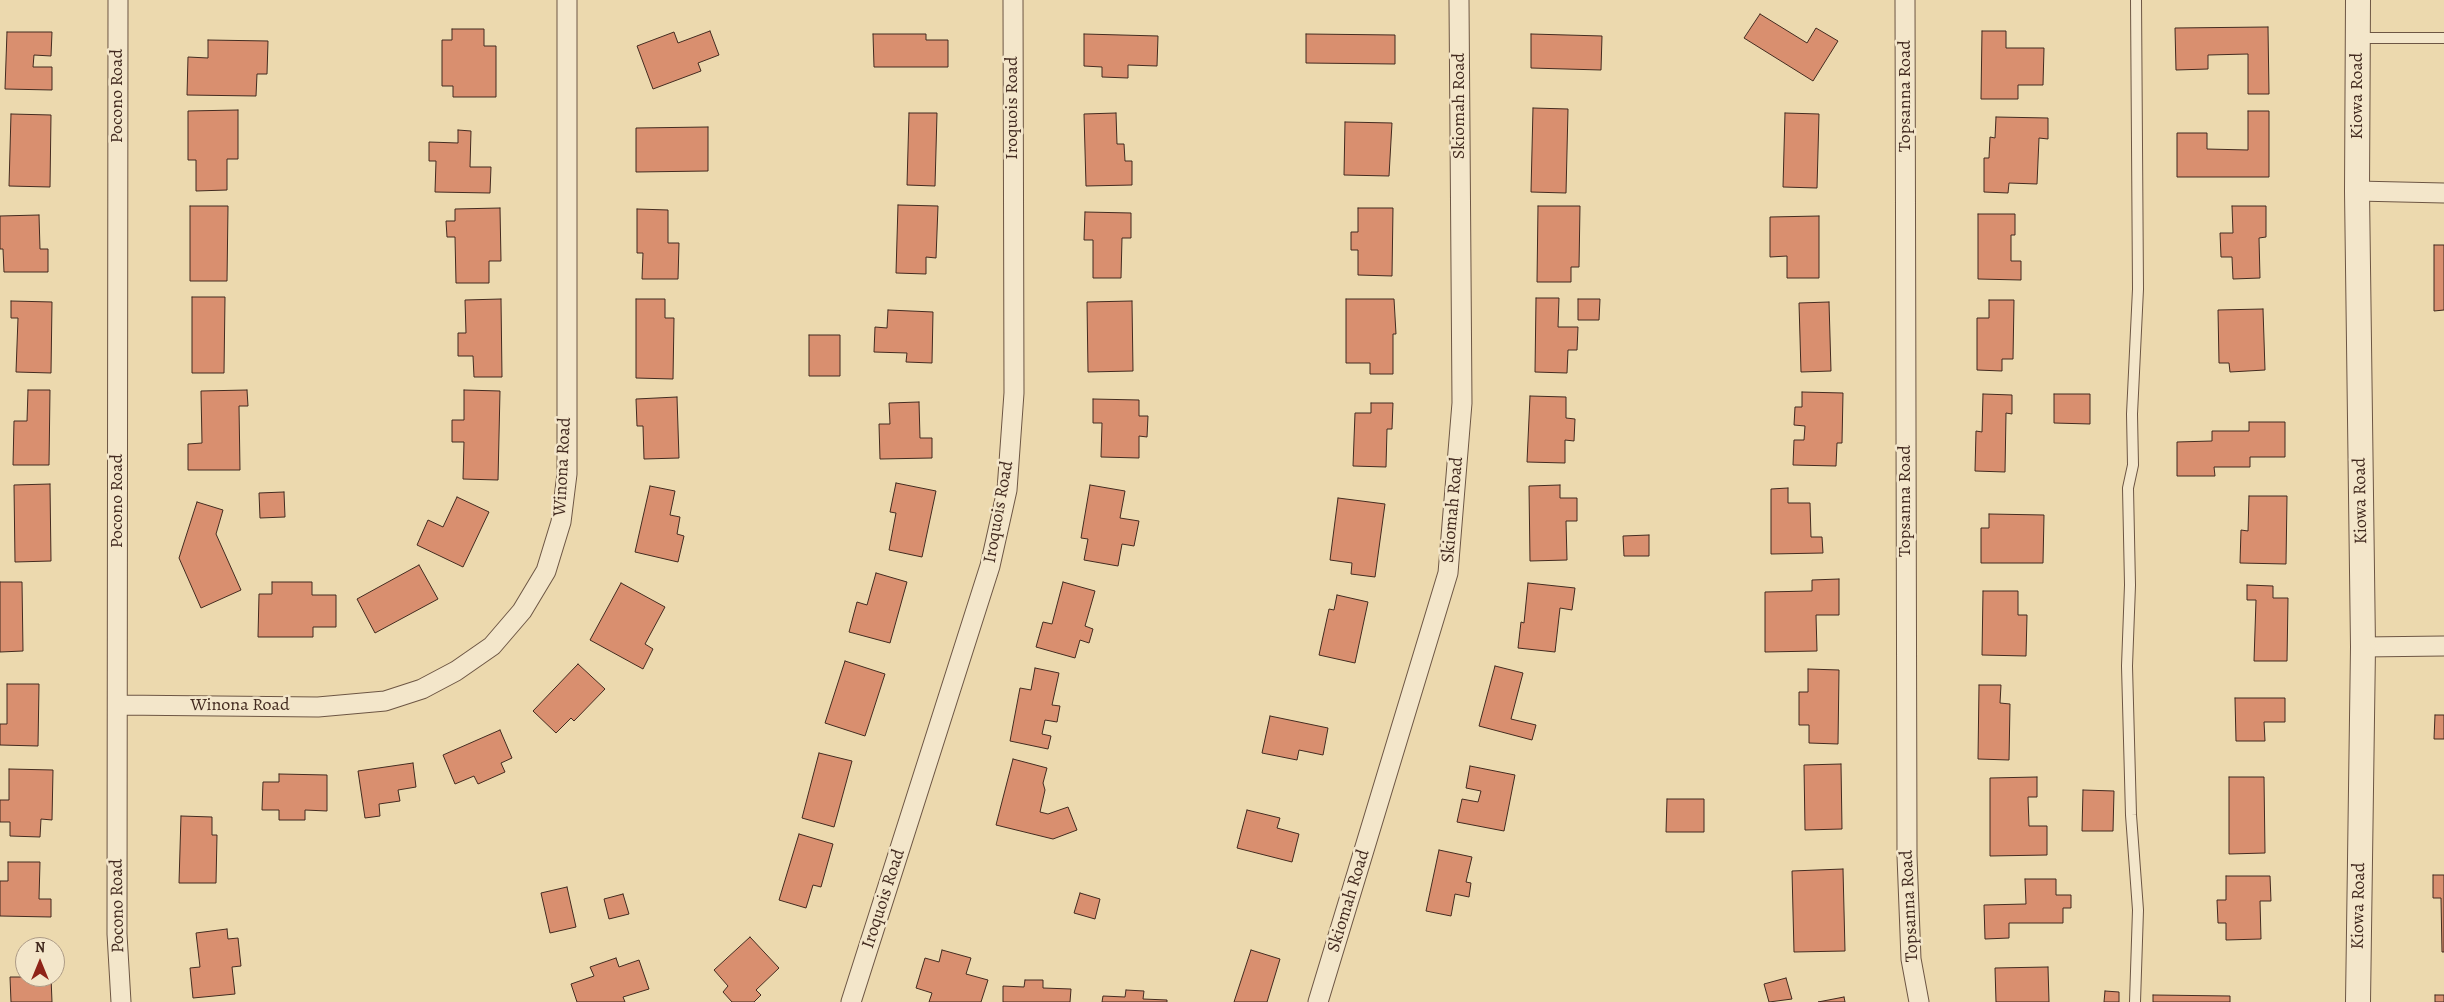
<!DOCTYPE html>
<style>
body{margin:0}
#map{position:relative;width:2444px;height:1002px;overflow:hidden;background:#ecd9ae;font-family:Alegreya,serif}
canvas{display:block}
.north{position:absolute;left:15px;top:937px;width:50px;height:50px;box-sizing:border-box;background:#f3e6ca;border:1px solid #ad9b86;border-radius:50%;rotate:0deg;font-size:14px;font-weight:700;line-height:20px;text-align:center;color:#432b20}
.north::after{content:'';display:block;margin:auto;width:18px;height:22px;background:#8f2418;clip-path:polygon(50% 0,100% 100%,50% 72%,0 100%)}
</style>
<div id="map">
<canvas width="2444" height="1002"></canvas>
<div class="north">N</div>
</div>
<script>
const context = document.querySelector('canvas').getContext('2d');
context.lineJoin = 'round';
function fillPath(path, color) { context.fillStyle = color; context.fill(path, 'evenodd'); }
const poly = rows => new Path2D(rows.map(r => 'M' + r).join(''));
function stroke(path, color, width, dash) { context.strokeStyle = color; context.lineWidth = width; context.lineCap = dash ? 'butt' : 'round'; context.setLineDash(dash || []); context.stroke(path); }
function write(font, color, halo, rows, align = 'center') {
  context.font = font + ' Alegreya,serif'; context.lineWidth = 5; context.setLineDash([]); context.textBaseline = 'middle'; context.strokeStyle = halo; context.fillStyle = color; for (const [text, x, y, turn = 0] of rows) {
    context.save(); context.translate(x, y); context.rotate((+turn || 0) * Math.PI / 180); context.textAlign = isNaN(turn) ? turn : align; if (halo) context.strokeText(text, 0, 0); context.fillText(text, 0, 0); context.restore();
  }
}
const building = poly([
 [1760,14,1807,43,1816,28,1838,41,1813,81,1744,38,1760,14],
 [2268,27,2269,94,2248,94,2248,54,2208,55,2208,69,2176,70,2175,28,2268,27],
 [452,29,484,29,484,46,496,46,496,97,453,97,453,86,442,86,442,40,452,40,452,29],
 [710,31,719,55,698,63,701,71,653,89,637,46,674,32,678,43,710,31],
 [1982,31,2006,31,2006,48,2044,48,2043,85,2018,85,2018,99,1981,99,1982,31],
 [7,32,52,32,51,56,34,55,33,67,52,67,52,90,5,89,7,32],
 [873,34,926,34,926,40,948,40,948,67,874,67,873,34],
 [1084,34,1158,36,1157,66,1128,65,1128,78,1102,77,1102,67,1084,66,1084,34],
 [1306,34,1395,35,1395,64,1306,63,1306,34],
 [1531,34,1602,36,1601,70,1531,68,1531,34],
 [208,40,268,41,267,74,257,74,256,96,187,95,188,57,208,58,208,40],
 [1533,108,1568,109,1566,193,1531,192,1533,108],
 [238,110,238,159,227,159,227,190,196,191,196,160,188,160,188,111,238,110],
 [2248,111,2269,111,2269,177,2177,177,2177,133,2207,133,2207,149,2248,150,2248,111],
 [909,113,937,113,935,186,907,185,909,113],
 [1116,113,1117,144,1124,144,1125,161,1132,161,1132,185,1086,186,1084,114,1116,113],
 [1785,113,1819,114,1817,188,1783,187,1785,113],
 [11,114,51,115,50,187,9,186,11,114],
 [1996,117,2048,118,2048,139,2039,138,2037,184,2009,183,2008,193,1984,192,1984,158,1989,158,1990,137,1995,138,1996,117],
 [1345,122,1392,123,1389,176,1344,175,1345,122],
 [708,127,708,171,636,172,636,128,708,127],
 [458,130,471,131,470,167,491,167,490,193,435,192,436,161,429,161,429,142,458,143,458,130],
 [898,205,938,206,936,258,926,257,926,274,896,273,898,205],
 [190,206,228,206,227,281,190,281,190,206],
 [1538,206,1580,206,1579,267,1571,267,1571,282,1537,282,1538,206],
 [2232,206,2266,206,2266,237,2259,238,2260,278,2233,279,2232,257,2221,257,2220,233,2233,233,2232,206],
 [500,208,501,261,489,261,489,283,456,283,455,237,447,237,446,221,455,221,455,209,500,208],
 [1358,208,1393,208,1392,276,1358,275,1358,250,1351,250,1351,232,1358,232,1358,208],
 [637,209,668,210,668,243,679,243,678,279,642,279,643,253,637,253,637,209],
 [1085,212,1131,213,1131,238,1122,238,1121,278,1093,278,1093,240,1084,240,1085,212],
 [1978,214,2015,214,2015,235,2011,235,2011,261,2021,261,2021,280,1978,279,1978,214],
 [39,215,40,249,48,249,48,272,4,272,3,249,0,249,0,216,39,215],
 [1819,216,1819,278,1787,278,1787,256,1770,257,1770,217,1819,216],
 [2434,245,2444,245,2444,310,2434,311,2434,245],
 [192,297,225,297,224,373,192,373,192,297],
 [1536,298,1559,298,1558,327,1578,327,1577,350,1568,350,1567,373,1535,372,1536,298],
 [501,299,502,377,474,377,473,356,458,356,458,333,466,333,465,300,501,299],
 [636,299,665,299,665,318,674,318,673,379,636,378,636,299],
 [1346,299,1394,299,1396,334,1393,334,1393,374,1370,374,1370,363,1346,363,1346,299],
 [1578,299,1600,299,1599,320,1578,320,1578,299],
 [1989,300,2014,300,2013,359,2002,359,2002,371,1977,370,1977,318,1989,318,1989,300],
 [11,301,52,302,51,373,16,372,18,318,11,318,11,301],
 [1132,301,1133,371,1088,372,1087,302,1132,301],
 [1829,302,1831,371,1801,372,1799,303,1829,302],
 [2263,309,2265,370,2230,372,2229,363,2219,363,2218,310,2263,309],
 [888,310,933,312,932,363,906,362,907,353,874,352,875,327,887,328,888,310],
 [809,335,840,335,840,376,809,376,809,335],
 [28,390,50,390,49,465,13,465,14,421,27,421,28,390],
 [247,390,248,406,239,406,240,470,188,470,188,444,202,443,201,391,247,390],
 [464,390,500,391,498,480,463,479,464,442,452,442,452,420,464,420,464,390],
 [1802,392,1843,393,1842,443,1837,443,1836,466,1793,465,1794,440,1804,440,1805,426,1794,425,1795,407,1802,407,1802,392],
 [1983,394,2012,395,2012,414,2006,413,2005,472,1975,471,1976,431,1982,432,1983,394],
 [2054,394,2090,394,2090,424,2054,423,2054,394],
 [1530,396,1566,397,1566,418,1575,419,1574,441,1565,440,1565,463,1527,462,1530,396],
 [677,397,679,458,644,459,643,426,637,426,636,399,677,397],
 [1093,399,1139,400,1139,416,1148,416,1147,437,1139,436,1139,458,1101,457,1102,423,1093,423,1093,399],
 [919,402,920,438,932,438,932,458,880,459,879,424,890,424,889,403,919,402],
 [1371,403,1393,403,1392,429,1387,429,1386,467,1353,466,1355,413,1371,413,1371,403],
 [2249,422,2285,422,2285,457,2250,457,2250,467,2214,467,2215,476,2177,476,2177,442,2212,441,2212,431,2249,431,2249,422],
 [896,483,936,491,922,557,889,550,896,513,890,512,896,483],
 [50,484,51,561,15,562,14,485,50,484],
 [1090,485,1125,491,1120,518,1139,521,1134,546,1122,544,1118,566,1084,560,1088,539,1081,538,1090,485],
 [1560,485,1560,498,1577,498,1577,521,1566,521,1567,560,1530,561,1529,486,1560,485],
 [650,486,675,491,670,515,680,517,677,534,684,536,678,562,635,552,650,486],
 [1788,488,1788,503,1810,503,1811,537,1822,537,1823,553,1771,554,1771,489,1788,488],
 [284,492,285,517,260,518,259,493,284,492],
 [2249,496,2287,496,2286,564,2240,563,2241,530,2248,531,2249,496],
 [457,497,489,512,463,567,417,545,428,520,443,527,457,497],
 [1338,498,1385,504,1375,577,1351,574,1352,563,1330,560,1338,498],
 [197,502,223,510,216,534,241,590,201,608,179,558,197,502],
 [1989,514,2044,515,2043,563,1981,563,1981,528,1989,528,1989,514],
 [1649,535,1649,556,1624,556,1623,536,1649,535],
 [419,565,438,599,375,633,357,599,419,565],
 [876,573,907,582,890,643,849,632,857,602,867,605,876,573],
 [1839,579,1839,615,1816,615,1817,651,1765,652,1765,592,1812,591,1812,580,1839,579],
 [0,582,22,582,23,651,0,652,0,582],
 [272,582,312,582,312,595,336,595,336,627,313,627,313,637,258,637,259,594,272,594,272,582],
 [1063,582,1095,591,1085,626,1093,629,1089,643,1080,640,1075,658,1036,647,1043,622,1052,624,1063,582],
 [621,583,665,607,645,644,653,649,643,669,590,640,621,583],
 [1528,583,1575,588,1572,610,1560,608,1555,652,1518,648,1521,622,1524,623,1528,583],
 [2247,585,2273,586,2273,598,2288,598,2287,661,2254,661,2256,600,2247,600,2247,585],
 [1983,591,2018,591,2018,615,2027,615,2026,656,1982,655,1983,591],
 [1337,595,1368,602,1355,663,1319,655,1329,609,1334,610,1337,595],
 [845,661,885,674,865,736,825,723,845,661],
 [578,664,605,689,574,721,571,718,556,733,533,711,578,664],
 [1495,666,1523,673,1511,719,1536,725,1532,740,1479,726,1495,666],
 [1035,668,1059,673,1052,705,1060,706,1057,722,1045,720,1042,734,1051,736,1048,749,1010,741,1020,688,1031,690,1035,668],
 [1808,669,1839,670,1838,744,1809,743,1809,725,1799,725,1799,692,1808,692,1808,669],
 [7,684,39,684,38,746,0,745,0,724,7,724,7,684],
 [1979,685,2001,685,2000,703,2010,704,2009,760,1978,759,1979,685],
 [2235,698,2285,698,2285,722,2264,722,2265,741,2236,741,2235,698],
 [2435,715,2444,715,2444,739,2434,739,2435,715],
 [1270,716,1328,728,1323,755,1299,750,1297,760,1262,753,1270,716],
 [500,730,512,758,501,763,505,772,478,784,474,776,455,784,443,755,500,730],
 [819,753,852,761,834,827,802,818,819,753],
 [1013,759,1047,768,1043,783,1045,790,1040,812,1048,814,1068,807,1077,830,1053,839,996,825,1013,759],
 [413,763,416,787,398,790,400,801,379,804,380,816,365,818,358,771,413,763],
 [1841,764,1842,829,1805,830,1804,765,1841,764],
 [1470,766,1515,775,1504,831,1457,822,1462,799,1478,802,1481,791,1466,788,1470,766],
 [9,769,53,770,52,820,41,819,40,837,10,836,10,822,0,822,0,800,9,800,9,769],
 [279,774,327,775,327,811,305,810,305,820,279,820,279,810,262,810,263,782,279,782,279,774],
 [2037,777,2037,797,2028,797,2029,826,2047,826,2047,855,1990,856,1990,778,2037,777],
 [2229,777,2264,777,2265,853,2229,854,2229,777],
 [2083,790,2114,791,2113,831,2082,831,2083,790],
 [1667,799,1704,799,1704,832,1666,832,1667,799],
 [1247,810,1280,818,1277,828,1299,834,1292,862,1237,848,1247,810],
 [181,816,212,817,212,835,217,835,216,883,179,883,181,816],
 [799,834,833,844,821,887,813,885,806,908,779,900,799,834],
 [1439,850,1472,857,1466,882,1471,883,1469,897,1455,894,1451,916,1426,911,1439,850],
 [8,862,40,862,39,899,51,899,51,917,0,916,0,881,8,881,8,862],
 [1843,869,1845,951,1794,952,1792,871,1843,869],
 [2433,875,2444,875,2444,952,2442,952,2441,898,2433,898,2433,875],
 [2226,876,2270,876,2271,901,2260,901,2261,939,2226,940,2226,923,2218,923,2217,900,2226,900,2226,876],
 [2025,879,2056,879,2056,895,2071,895,2071,908,2063,908,2063,923,2009,923,2009,938,1985,939,1984,905,2026,904,2025,879],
 [567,887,576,927,550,933,541,893,567,887],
 [1080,893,1100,899,1095,919,1074,913,1080,893],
 [623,894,629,914,609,919,604,899,623,894],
 [227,929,228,939,238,938,241,966,232,967,235,994,193,998,190,968,200,967,196,933,227,929],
 [750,937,779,968,756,990,761,995,754,1002,732,1002,723,992,728,986,714,970,750,937],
 [942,950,971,958,966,974,988,980,981,1002,929,1002,932,993,916,988,925,958,939,962,942,950],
 [1251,950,1280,959,1267,1002,1234,1002,1251,950],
 [616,958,619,967,639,960,649,989,623,997,625,1002,577,1002,571,984,594,976,590,967,616,958],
 [22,961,25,961,25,977,51,977,52,1002,11,1002,10,977,23,977,22,961],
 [2048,967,2049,1002,1996,1002,1995,968,2048,967],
 [1786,978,1792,999,1769,1002,1764,984,1786,978],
 [1025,980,1043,980,1043,988,1071,989,1070,1002,1003,1002,1003,986,1024,987,1025,980],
 [1126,990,1144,991,1143,999,1167,1000,1167,1002,1102,1002,1103,996,1125,997,1126,990],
 [2105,991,2119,992,2119,1002,2104,1002,2105,991],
 [2153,995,2230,996,2230,1002,2153,1002,2153,995],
 [2435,995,2444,995,2444,1002,2435,1002,2435,995],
 [1844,997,1845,1002,1818,1002,1844,997]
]);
fillPath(building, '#d98f6f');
stroke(building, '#432b20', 1);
const service = poly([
 [2358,38,2444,38],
 [2135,1002,2138,910,2131,815,2127,666,2130,585,2128,488,2133,465,2132,414,2138,289,2136,0]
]);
const minor = poly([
 [118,0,117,934,121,1002],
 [1905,0,1907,856,1911,959,1919,1002],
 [2357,191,2444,193],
 [2363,647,2444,646],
 [118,705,318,707,385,701,422,689,456,671,492,646,522,611,546,571,561,522,567,474,567,0],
 [851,1002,990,566,1007,490,1014,393,1013,0],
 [1318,1002,1448,573,1462,403,1459,0]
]);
const tertiary = poly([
 [2358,1002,2363,647,2357,191,2358,0]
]);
stroke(service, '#6d5644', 12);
stroke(minor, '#6d5644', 21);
stroke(tertiary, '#6d5644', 26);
stroke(service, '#f3e6ca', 10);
stroke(minor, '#f3e6ca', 19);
stroke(tertiary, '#f3e6ca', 24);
write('18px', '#432b20', '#f3e6ca', [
 ["Pocono Road",118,96,-90],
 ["Topsanna Road",1906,96,-90],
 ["Kiowa Road",2358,96,-90],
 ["Skiomah Road",1460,106,-90],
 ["Iroquois Road",1013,108,-90],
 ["Winona Road",563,467,-87],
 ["Pocono Road",118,501,-90],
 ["Topsanna Road",1906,501,-90],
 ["Kiowa Road",2361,501,-91],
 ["Skiomah Road",1453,510,-85],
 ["Iroquois Road",999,512,-80],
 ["Winona Road",240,706],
 ["Iroquois Road",884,899,-72],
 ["Skiomah Road",1349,901,-73],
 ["Pocono Road",118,906,-91],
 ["Topsanna Road",1910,906,-93],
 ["Kiowa Road",2359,906,-89]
]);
</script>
